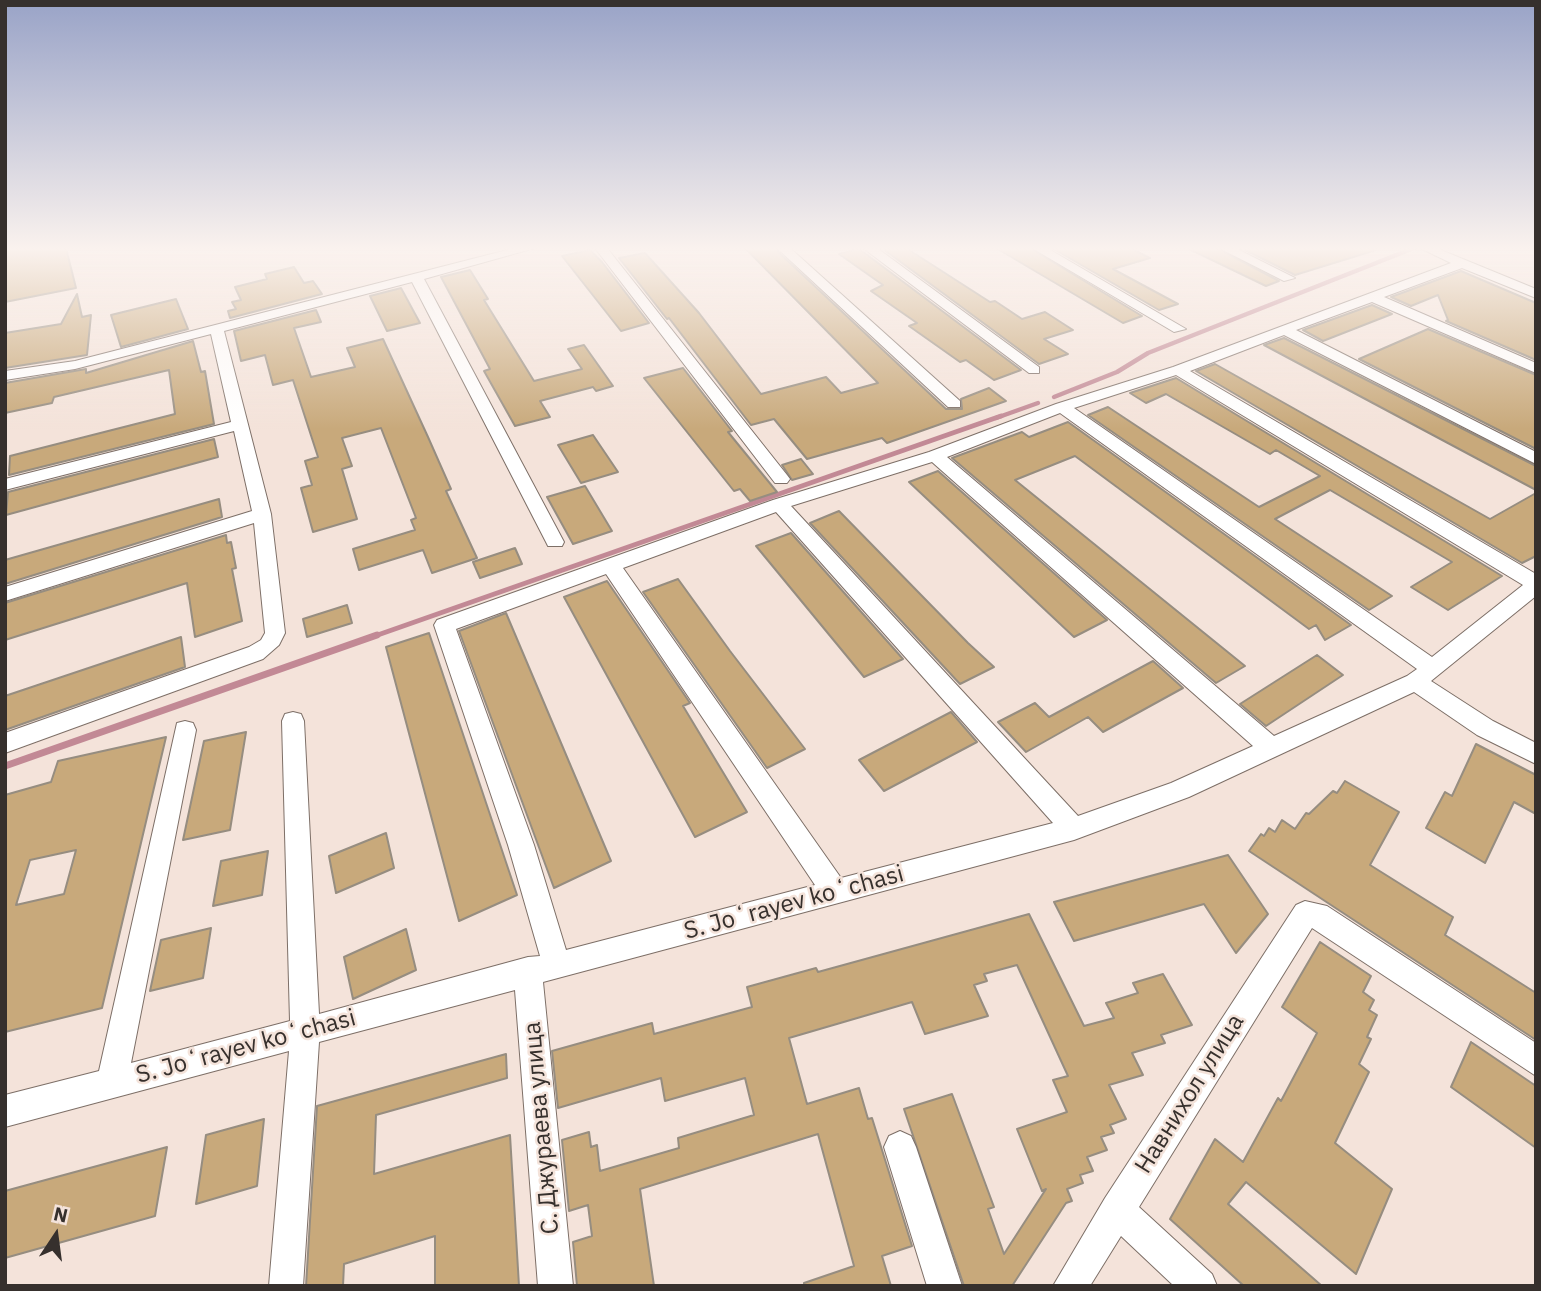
<!DOCTYPE html>
<meta charset="utf-8">
<style>
body{margin:0}
#map{position:relative;width:1541px;height:1291px;overflow:hidden;background:#f4e3da;font-family:"IBM Plex Sans",sans-serif}
canvas{display:block}
.frame{position:absolute;inset:0;border:7px solid #36302d;pointer-events:none}
.north{position:absolute;left:21px;top:1200px;width:70px;height:70px;-webkit-text-stroke:5px #f4e3da;paint-order:stroke;rotate:13deg;font-size:19px;font-weight:700;line-height:28px;text-align:center;color:#36302d}
.north::after{content:'';display:block;margin:auto;width:24px;height:32px;background:#36302d;clip-path:polygon(50% 0,100% 100%,50% 72%,0 100%)}
</style>
<div id="map">
<canvas width="1541" height="1291"></canvas>
<div class="frame"></div>
<div class="north">N</div>
</div>
<script>
const context = document.querySelector('canvas').getContext('2d');
context.lineJoin = 'round';
const poly = rows => new Path2D(rows.map(r => 'M' + r).join(''));
function stroke(path, color, width, dash) { context.strokeStyle = color; context.lineWidth = width; context.lineCap = dash ? 'butt' : 'round'; context.setLineDash(dash || []); context.stroke(path); }
function fillPath(path, color) { context.fillStyle = color; context.fill(path, 'evenodd'); }
function write(font, color, halo, rows, align = 'center') {
  context.font = font + ' "IBM Plex Sans",sans-serif'; context.lineWidth = 5; context.setLineDash([]); context.textBaseline = 'middle'; context.strokeStyle = halo; context.fillStyle = color; for (const [text, x, y, turn = 0] of rows) {
    context.save(); context.translate(x, y); context.rotate((+turn || 0) * Math.PI / 180); context.textAlign = isNaN(turn) ? turn : align; if (halo) context.strokeText(text, 0, 0); context.fillText(text, 0, 0); context.restore();
  }
}
stroke(poly([
 [1054,397,1117,372,1148,353,1414,248],
 [996,418,1038,403]
]), '#c28995', 4.5);
stroke(poly([
 [372,637,1001,416]
]), '#c28995', 5);
stroke(poly([
 [5,766,377,635]
]), '#c28995', 7);
const building = poly([
 [5,248,66,248,76,288,5,302,5,248],
 [745,248,774,248,946,409,962,409,961,399,989,388,1006,401,887,443,882,438,807,459,774,419,751,425,669,318,667,319,619,258,645,253,699,313,761,394,826,377,841,393,878,383,745,248],
 [906,248,990,302,995,301,1022,319,1045,312,1073,330,1044,339,1068,354,1039,364,883,249,906,248],
 [996,248,1030,248,1142,316,1123,323,996,248],
 [1052,248,1130,248,1150,258,1113,269,1178,304,1159,310,1052,248],
 [1187,248,1217,248,1279,281,1266,286,1187,248],
 [1241,248,1375,248,1376,250,1295,275,1241,248],
 [858,249,866,254,1021,370,994,380,966,360,960,362,909,326,917,323,871,291,883,285,839,254,858,249],
 [590,250,602,262,649,323,621,331,562,256,590,250],
 [294,267,304,283,313,281,322,294,230,318,228,311,236,309,232,302,241,300,235,287,267,279,265,274,294,267],
 [470,270,488,299,484,300,534,381,582,369,568,349,584,345,613,386,596,391,593,387,540,401,550,417,515,426,484,371,490,369,441,277,470,270],
 [1461,271,1536,303,1536,360,1446,321,1448,320,1438,295,1411,306,1391,297,1461,271],
 [401,288,420,323,387,331,370,296,401,288],
 [77,294,82,317,91,315,87,355,5,368,5,333,61,324,77,294],
 [176,299,188,329,121,347,111,315,176,299],
 [1372,305,1392,314,1323,341,1303,330,1372,305],
 [316,310,321,322,294,328,311,377,355,367,347,348,383,339,428,437,451,489,446,491,477,558,432,573,423,550,359,570,353,549,415,530,411,520,416,518,381,428,342,438,352,466,342,469,357,519,313,532,301,488,312,485,305,461,318,457,293,380,273,385,265,355,241,361,234,331,316,310],
 [1428,329,1536,375,1536,449,1359,359,1428,329],
 [1284,338,1536,466,1536,490,1264,345,1284,338],
 [193,341,201,372,205,371,214,424,9,475,10,456,175,414,169,370,54,397,52,403,5,413,5,383,86,369,86,373,193,341],
 [1215,364,1490,519,1536,493,1536,556,1522,563,1196,371,1215,364],
 [683,368,732,431,728,432,777,492,750,501,740,489,734,491,644,378,683,368],
 [1176,378,1502,576,1448,610,1411,587,1452,562,1330,490,1275,519,1392,596,1369,610,1088,415,1108,407,1259,507,1320,476,1276,450,1270,454,1166,394,1146,403,1130,393,1176,378],
 [1068,422,1351,625,1325,640,1316,625,1309,629,1075,456,1015,480,1245,666,1216,683,952,458,1022,432,1029,437,1068,422],
 [593,435,618,472,581,483,558,445,593,435],
 [214,439,218,457,6,515,8,492,214,439],
 [801,459,813,474,792,480,782,465,801,459],
 [938,471,1107,620,1074,637,909,482,938,471],
 [585,486,612,531,573,544,547,497,585,486],
 [219,499,222,517,5,584,5,560,219,499],
 [839,511,968,643,994,667,960,684,810,523,839,511],
 [791,533,903,659,864,677,756,546,791,533],
 [226,535,227,543,231,542,236,568,232,569,242,621,195,637,187,583,5,640,5,603,226,535],
 [515,548,522,564,480,578,473,562,515,548],
 [678,579,730,651,805,749,767,768,643,592,678,579],
 [607,581,690,703,683,706,747,812,695,837,564,597,607,581],
 [347,605,352,623,307,637,303,619,347,605],
 [506,613,611,861,554,888,459,631,506,613],
 [429,633,517,895,459,921,386,647,429,633],
 [181,637,185,667,5,730,5,696,181,637],
 [1317,655,1343,675,1266,726,1240,704,1317,655],
 [1153,661,1183,688,1103,732,1088,717,1026,752,998,722,1035,703,1049,717,1153,661],
 [951,712,977,742,884,791,859,760,951,712],
 [246,732,230,830,183,840,204,741,246,732],
 [166,737,102,1008,5,1032,5,795,51,782,58,761,166,737],
 [76,850,64,894,16,905,30,860,76,850],
 [1476,744,1536,775,1536,814,1514,802,1485,863,1426,828,1445,792,1452,796,1476,744],
 [1345,781,1399,812,1370,865,1453,917,1445,935,1536,993,1536,1040,1249,851,1261,834,1264,836,1269,828,1275,832,1282,820,1295,829,1306,813,1309,814,1333,791,1337,793,1345,781],
 [386,833,394,868,336,893,329,856,386,833],
 [268,851,262,895,213,906,221,861,268,851],
 [1228,855,1268,914,1236,953,1204,904,1074,941,1054,902,1228,855],
 [1029,914,1084,1026,1114,1018,1106,1003,1138,993,1133,983,1163,974,1192,1025,1161,1035,1165,1043,1132,1053,1143,1075,1109,1085,1126,1119,1110,1125,1114,1133,1101,1137,1107,1150,1087,1157,1093,1171,1080,1175,1083,1183,1067,1189,1072,1201,1066,1203,1012,1286,964,1286,904,1109,952,1094,994,1207,988,1209,1004,1254,1046,1189,1042,1191,1017,1129,1067,1112,1053,1080,1068,1076,1017,965,984,974,987,981,974,985,988,1016,925,1034,912,1002,789,1038,807,1104,859,1088,868,1119,872,1118,912,1246,882,1256,891,1286,804,1286,804,1283,854,1266,818,1134,640,1189,654,1286,577,1286,573,1242,592,1236,588,1205,569,1211,562,1140,589,1132,591,1147,597,1145,600,1171,679,1148,678,1138,754,1115,745,1078,665,1101,661,1078,558,1108,552,1051,652,1023,654,1034,752,1007,747,987,816,968,818,972,1029,914],
 [211,928,203,978,150,991,161,940,211,928],
 [406,929,416,970,353,999,344,957,406,929],
 [1320,942,1371,976,1363,992,1374,1000,1369,1010,1377,1015,1367,1037,1371,1039,1359,1064,1369,1072,1335,1143,1392,1189,1356,1274,1246,1182,1228,1204,1322,1286,1244,1286,1170,1219,1215,1139,1243,1162,1278,1098,1281,1101,1317,1033,1282,1007,1320,942],
 [1471,1042,1536,1086,1536,1148,1451,1087,1471,1042],
 [506,1054,507,1078,376,1115,374,1174,510,1135,519,1286,435,1286,435,1236,344,1264,343,1286,306,1286,317,1106,506,1054],
 [264,1119,257,1186,196,1204,206,1135,264,1119],
 [167,1147,155,1216,5,1258,5,1191,167,1147]
]);
fillPath(building, '#c8a97b');
stroke(building, '#968d80', 2);
const minor = poly([
 [515,248,535,248,424,279,564,542,562,546,548,546,546,542,412,282,224,331,271,514,285,633,279,645,263,659,5,753,5,733,249,647,261,640,265,633,254,523,5,601,5,587,252,511,234,431,5,490,5,479,231,422,211,334,75,369,5,380,5,371,75,361,515,248],
 [595,248,607,248,787,475,790,479,787,483,775,483,595,248],
 [777,248,790,248,960,401,960,407,948,407,777,248],
 [863,248,877,248,1039,367,1039,373,1029,373,863,248],
 [1032,248,1047,248,1186,329,1174,332,1032,248],
 [1219,248,1235,248,1295,278,1284,281,1219,248],
 [1420,248,1436,248,1536,289,1536,298,1462,268,1384,297,1536,363,1536,373,1372,302,1296,330,1536,452,1536,464,1284,335,1190,371,1536,574,1536,596,1431,681,1493,721,1536,743,1536,764,1477,735,1414,692,1189,797,1074,840,543,982,573,1286,538,1286,515,990,319,1042,303,1286,269,1286,289,1051,5,1127,5,1095,99,1071,177,723,185,721,193,723,196,730,131,1063,290,1021,282,721,285,714,293,712,301,714,304,721,319,1014,528,957,540,956,508,845,434,625,437,620,773,500,929,452,1056,404,1173,367,1451,263,1420,248],
 [1176,375,1523,585,1432,657,1074,408,1176,375],
 [1060,413,1417,669,1407,676,1274,736,947,457,1060,413],
 [932,462,1253,746,1171,783,1078,816,791,506,932,462],
 [776,512,1053,823,841,878,623,568,776,512],
 [606,574,815,885,566,950,534,845,456,629,606,574],
 [1305,901,1327,906,1536,1043,1536,1076,1312,928,1139,1207,1212,1274,1217,1286,1174,1286,1121,1236,1090,1286,1053,1286,1105,1198,1296,905,1305,901],
 [900,1131,911,1136,916,1147,962,1286,927,1286,884,1147,889,1136,900,1131]
]);
stroke(minor, '#7d6f67', 2);
fillPath(minor, '#fff');
const sky = context.createLinearGradient(0, 0, 0, 429);
sky.addColorStop(0, '#99a3c7');
sky.addColorStop(0.58, '#faf2ee');
sky.addColorStop(1, '#faf2ee00');
context.fillStyle = sky;
context.fillRect(0, 0, 1541, 429);
write('24px', '#36302d', '#f4e3da', [
 ["S. Joʻrayev koʻchasi",794,903,-15],
 ["S. Joʻrayev koʻchasi",246,1047,-15],
 ["Навнихол улица",1190,1094,-58],
 ["С. Джураева улица",542,1128,-95]
]);
</script>
